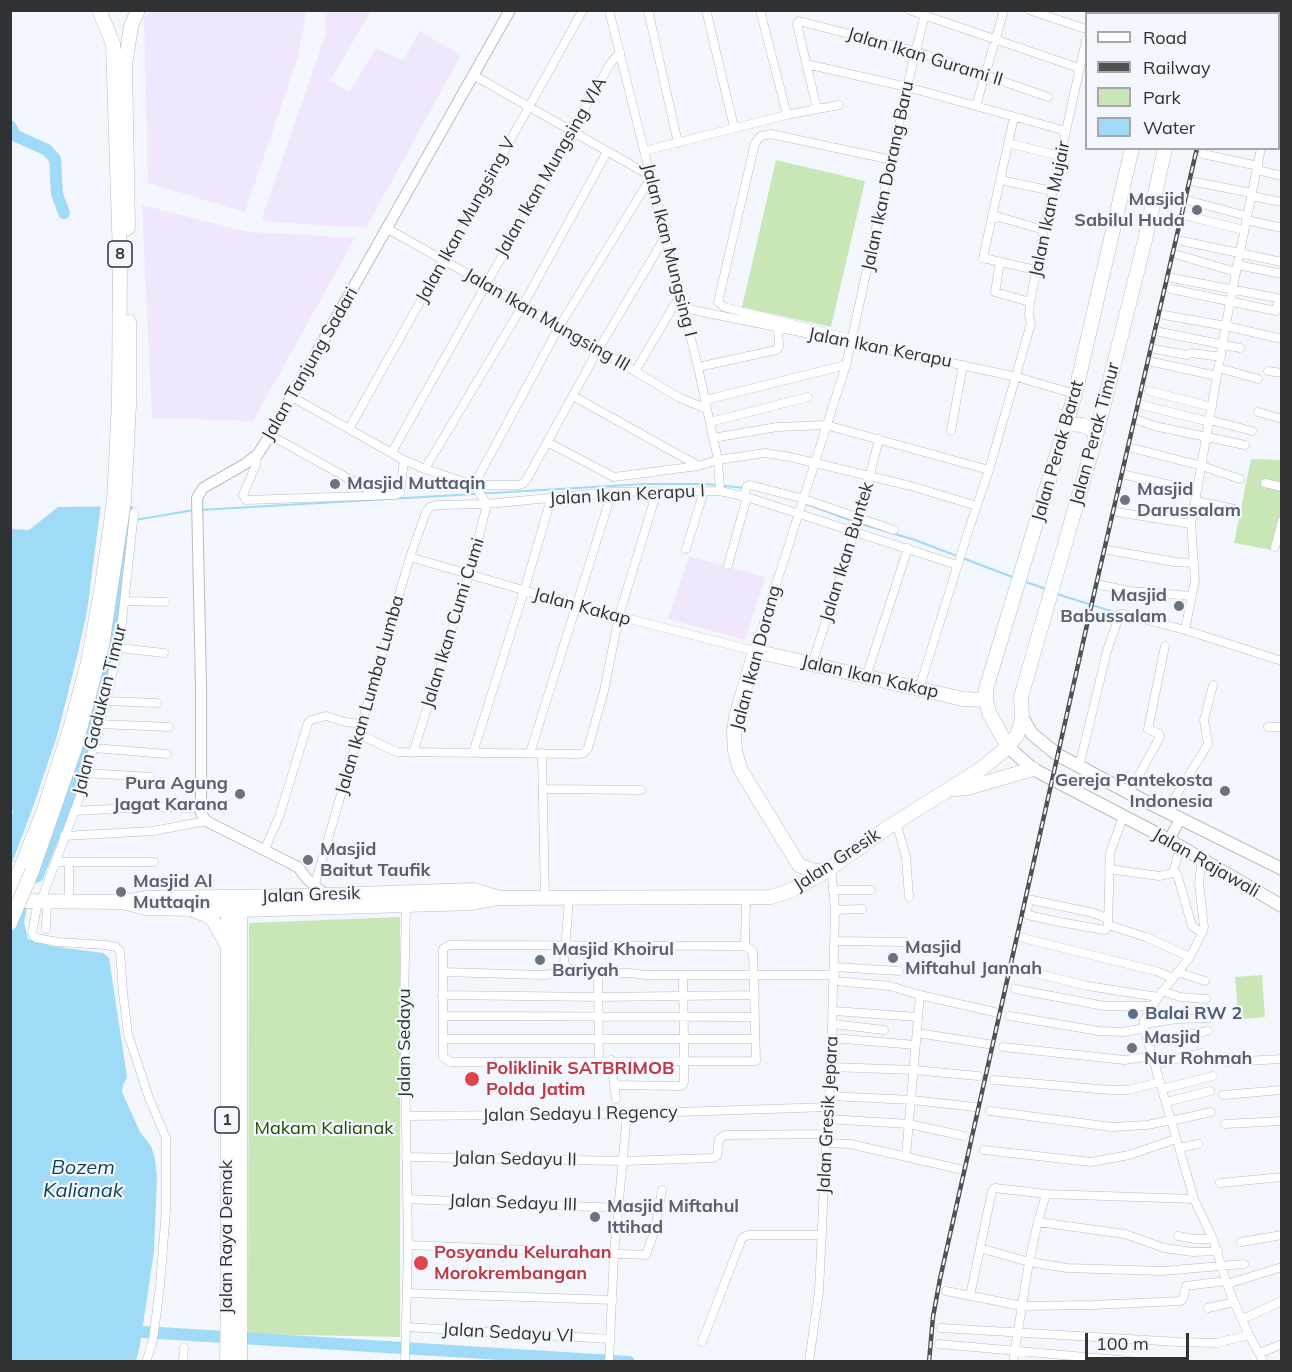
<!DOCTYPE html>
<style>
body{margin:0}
#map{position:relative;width:1292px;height:1372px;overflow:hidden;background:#f3f6fc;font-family:Mulish,sans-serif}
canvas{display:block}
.frame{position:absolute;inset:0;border:12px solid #303133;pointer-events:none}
.legend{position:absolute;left:1085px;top:12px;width:195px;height:138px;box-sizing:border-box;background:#f3f6fc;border:2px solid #a5a7ac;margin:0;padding:8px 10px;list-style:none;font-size:18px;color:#303133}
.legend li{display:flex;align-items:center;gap:12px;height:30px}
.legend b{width:30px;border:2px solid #a5a7ac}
.scale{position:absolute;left:1085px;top:1333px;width:104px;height:27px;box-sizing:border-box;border:3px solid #303133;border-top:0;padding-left:8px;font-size:18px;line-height:21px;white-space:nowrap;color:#303133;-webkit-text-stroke:4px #f3f6fc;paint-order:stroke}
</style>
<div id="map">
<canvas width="1292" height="1372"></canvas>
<div class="frame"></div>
<ul class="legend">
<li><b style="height:8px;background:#fff"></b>Road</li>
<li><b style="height:8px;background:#4f5153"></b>Railway</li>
<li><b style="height:16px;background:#c9e6b6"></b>Park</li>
<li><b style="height:16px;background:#9fdaf7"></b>Water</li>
</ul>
<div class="scale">100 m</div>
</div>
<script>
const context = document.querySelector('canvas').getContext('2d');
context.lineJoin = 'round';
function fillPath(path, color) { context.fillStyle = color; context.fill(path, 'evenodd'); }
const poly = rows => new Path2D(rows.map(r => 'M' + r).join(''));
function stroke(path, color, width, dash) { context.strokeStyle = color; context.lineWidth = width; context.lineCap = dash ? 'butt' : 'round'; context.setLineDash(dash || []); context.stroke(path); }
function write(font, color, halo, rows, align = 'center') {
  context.font = font + ' Mulish,sans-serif'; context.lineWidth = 4.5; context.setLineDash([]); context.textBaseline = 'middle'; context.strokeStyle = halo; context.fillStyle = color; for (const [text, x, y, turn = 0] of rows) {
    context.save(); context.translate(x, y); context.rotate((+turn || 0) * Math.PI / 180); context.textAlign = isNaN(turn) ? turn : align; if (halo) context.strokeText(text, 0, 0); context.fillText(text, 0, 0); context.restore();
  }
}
fillPath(poly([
 [151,11,306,11,298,57,245,212,148,183,144,18],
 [324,11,371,11,330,81,350,92,376,48,403,61,420,31,461,55,366,228,261,221,326,33],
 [142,205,248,232,355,238,253,421,152,418],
 [689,556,765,577,745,640,668,619]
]), '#f0e7fd');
fillPath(poly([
 [776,160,865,181,831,327,742,307],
 [1251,459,1281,460,1281,516,1272,550,1234,543],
 [400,917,400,1337,248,1334,249,923],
 [1262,975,1265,1017,1243,1019,1243,1015,1238,1015,1235,977]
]), '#c9e6b6');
fillPath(poly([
 [133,506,118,645,76,797,42,881,32,884,24,922,28,939,51,946,103,953,109,958,127,1077,123,1085,122,1092,140,1132,151,1146,155,1159,157,1178,154,1251,140,1345,136,1361,11,1361,10,837,13,810,10,810,11,529,29,530,58,507]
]), '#9fdaf7');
fillPath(poly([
 [101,504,126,506,27,894,11,932,11,866,34,804,57,736,77,657,87,611]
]), '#f3f6fc');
stroke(poly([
 [806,504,858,523,915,540,1015,578],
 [200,510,645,484,706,484,745,488],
 [135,520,194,510],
 [1023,581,1046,589],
 [1057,594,1117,613]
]), '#9fdaf7', 2);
stroke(poly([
 [10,126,16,136,47,150,55,159,57,194,64,213],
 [143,1332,629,1362]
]), '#9fdaf7', 12);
const street = poly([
 [609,10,698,367,718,460,720,491],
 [648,10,678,143],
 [706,10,734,127],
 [760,10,787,115],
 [909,10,1079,68],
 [1029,10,1086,29],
 [1093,14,1093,10],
 [1278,62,1282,47],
 [806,64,907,87,1066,131],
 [475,76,649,175],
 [976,106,1004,10],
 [817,109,797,24,799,21,915,51,1048,97],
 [1014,117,983,258,1036,270],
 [1008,143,1060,156],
 [644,151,791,114,839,105],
 [1203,154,1258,166],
 [1257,170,1282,176],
 [1000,180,1053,191],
 [1195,182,1252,193],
 [1251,196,1282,202],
 [1190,201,1247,216],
 [992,215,1044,230],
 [1187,216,1244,230],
 [1246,220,1282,228],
 [388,229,523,305,680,398,707,409],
 [1182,241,1282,262],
 [1178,255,1236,272],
 [1000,262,995,292,1030,302],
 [1238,265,1282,274],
 [1172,278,1277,298,1280,303],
 [1171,289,1276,311,1278,302],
 [683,308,825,337],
 [1164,315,1226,326,1282,339],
 [1160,332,1240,348],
 [852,339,724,307,718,302,755,143,761,136,771,134,892,160],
 [849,341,1017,377,1075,394],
 [1155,349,1187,355,1192,353,1221,357],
 [1153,362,1217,376],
 [698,367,776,350,779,346,778,329],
 [1219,368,1258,379],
 [636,370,680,295],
 [1268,371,1282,373],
 [1149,391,1212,407],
 [573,396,697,465],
 [292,397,404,460,425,469,474,485,519,485,524,483,528,477,598,350,665,237],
 [705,400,846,365],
 [1142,405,1210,422],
 [1258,412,1282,419],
 [1138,420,1154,426,1245,445],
 [1210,420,1252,431],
 [710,422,808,397],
 [349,429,583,10],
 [951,431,963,365],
 [270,435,378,495],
 [713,438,777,427,826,425,989,470],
 [547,442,614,477,698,466,718,460,765,453,790,457,911,486,977,506],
 [1132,448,1202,466,1240,479],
 [392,452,610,64,620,52],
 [258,454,255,467,243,495,246,500,395,495,400,493,404,460],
 [425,469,523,305,607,152],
 [1126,475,1197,491],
 [1265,483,1282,487],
 [744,496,747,486,750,485,804,499,894,530],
 [1196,501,1234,509],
 [1117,512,1191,524],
 [1275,547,1282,521],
 [686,549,704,491],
 [1108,550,1175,562,1194,563],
 [410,557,578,606,755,651,846,365,907,87,926,10],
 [728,565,747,497],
 [1101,585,1129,591,1192,596],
 [125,601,165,602],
 [1185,630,1195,580,1191,524,1230,302,1261,148],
 [119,648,164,653],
 [812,664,859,518,879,439],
 [866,677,908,548],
 [919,689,967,535,989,470,1031,323,1029,316,1030,302,1044,230,1086,40],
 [105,701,157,703],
 [99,724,169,727],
 [1268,727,1282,727],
 [358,734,397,752,581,754,585,752,588,748,604,691,619,616,657,491],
 [93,748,167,754],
 [413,753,469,575,485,512,487,504,474,485,559,327,650,179],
 [473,753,524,591,551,499],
 [530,753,612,492],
 [542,753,545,899],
 [1079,767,1107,651,1120,614,1124,614,1185,630,1282,661],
 [86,773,150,777],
 [543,789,641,790],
 [1129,793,1160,737,1159,734,1148,729,1165,646],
 [74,811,148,807,201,808],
 [1166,812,1208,744,1204,720,1213,685],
 [1123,817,1110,853,1108,925,1146,937,1190,957],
 [896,822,906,857,909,897],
 [64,836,153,831,206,821],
 [1180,846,1173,873,1177,874,1192,926,1202,933],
 [264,851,279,817,308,723,311,720,326,716,345,722,361,724],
 [1202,859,1199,883,1204,927,1202,933,1190,957,1158,997,1144,1021,1144,1028,1194,1199,1213,1239,1226,1281,1234,1302,1249,1335,1264,1362],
 [56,862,154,862],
 [1109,869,1159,876,1173,873],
 [315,884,410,557,426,512,430,507,437,505,487,504,612,492,720,491,747,497,957,565],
 [834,890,871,890],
 [569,899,564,963,567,968,598,973,599,1060],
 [38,901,32,933,36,938,58,942,106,945,116,947,120,951,123,993,128,1034,149,1098,166,1138,166,1209,160,1286,153,1340,146,1362],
 [41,901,83,788,119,648,134,513],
 [69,901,69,863],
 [835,910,862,909],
 [1108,919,1094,913,1032,900,1029,900,1027,911,1028,915,1059,922,1105,930,1109,926],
 [46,929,47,901],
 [1023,938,1156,971,1173,978],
 [835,941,904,942],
 [745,946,449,945,443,949,443,1057,451,1062,756,1061,753,951,745,946,746,898],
 [835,967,899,971],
 [1019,969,1088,986,1158,997],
 [443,972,544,975,556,973,567,968],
 [1177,972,1205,981],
 [598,973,630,973,646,975,835,975],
 [835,981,890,986,920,995,994,1012],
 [1015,989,1104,1006,1153,1006],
 [1162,991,1180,997,1206,999],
 [442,995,599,997,755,995],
 [834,1011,918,1017],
 [443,1016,755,1017],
 [1010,1016,1099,1031,1124,1032,1144,1028],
 [833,1024,884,1030],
 [1144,1024,1177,1019,1208,1018],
 [917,1033,988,1044],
 [832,1038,916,1045],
 [443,1039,755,1039],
 [1148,1042,1208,1031],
 [1003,1047,1125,1060,1152,1056],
 [611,1060,616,1099],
 [1225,1062,1282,1059],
 [1155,1064,1202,1053],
 [831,1067,914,1070,978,1076],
 [994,1080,1110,1090,1128,1090,1160,1082],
 [614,1085,682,1086,684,1082,684,1039,683,980],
 [1162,1089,1213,1076],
 [1223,1095,1282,1090],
 [830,1096,912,1100,975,1107],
 [1166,1102,1210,1091],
 [990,1111,1112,1127,1147,1125,1171,1120],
 [406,1116,617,1114,829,1107],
 [828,1119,909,1124,964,1136],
 [1171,1121,1211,1112],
 [1225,1124,1282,1121],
 [826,1143,850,1144,959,1169],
 [1179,1148,1198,1144],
 [984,1150,1091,1162,1129,1155,1176,1139],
 [906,1156,920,995],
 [406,1157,623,1161,713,1158,717,1156,719,1139,725,1135,827,1134],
 [1220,1183,1282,1177],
 [407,1199,619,1208],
 [1038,1222,1125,1234,1164,1248,1193,1252,1218,1251],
 [1178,1236,1195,1239,1213,1239],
 [1241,1242,1282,1235],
 [408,1245,646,1255,655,1230,662,1190],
 [980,1248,1029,1262,1067,1268,1162,1271,1244,1264],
 [1227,1284,1282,1267],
 [946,1291,1022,1306,1092,1305,1181,1301,1183,1299,1186,1286,1226,1281],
 [407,1293,613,1300],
 [970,1296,992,1191,995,1188,1046,1194,1194,1199],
 [1208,1308,1234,1302],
 [1243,1319,1282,1301],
 [406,1327,610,1339],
 [941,1328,1180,1342,1216,1343,1249,1335],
 [702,1342,742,1238,748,1235,822,1235],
 [939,1344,1141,1362],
 [1260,1353,1282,1344],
 [183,1362,184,1348],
 [405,1362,408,1245,404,1005,406,904],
 [609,1362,614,1254,627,1114],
 [809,1362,819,1291,826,1143,831,1067,835,910,831,867],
 [1013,1362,1029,1262,1038,1222,1046,1194]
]);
const secondary = poly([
 [1169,840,1180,819],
 [326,895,307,879,298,867,206,821,201,813,201,685,197,498,203,488,245,464,258,454,270,435,510,10]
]);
const primary = poly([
 [1022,717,1032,734,1058,755,1129,793,1282,869],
 [1008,747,1033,769,1169,840,1282,906]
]);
const highway = poly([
 [1161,14,1162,10],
 [1193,14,1194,10],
 [128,228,125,65,131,26,138,10],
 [1067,424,1082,425,1091,429,1096,436],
 [1008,747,989,713,986,700,986,689,1075,394,1132,148],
 [954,789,967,788,1033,769],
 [32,871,75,748,102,646,124,501,129,404,129,322],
 [825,872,811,870,799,865,740,769,735,751,734,732,736,717,755,651,963,699,986,700],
 [10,895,44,810,70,729,88,662,102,586,114,501,119,402,120,256,113,44,99,10],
 [10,901,123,902,147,898,299,896,474,890,496,897],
 [123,902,146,908,240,910,473,903,499,898,771,897,792,890,825,872,887,828,981,769,1008,747,1017,735,1020,727,1022,717,1021,697,1096,436,1146,236,1165,148],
 [195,911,206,915,213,920,226,943],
 [227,1362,228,1291,228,902],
 [240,1362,240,902]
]);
stroke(street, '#b8bbc1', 9);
stroke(secondary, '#b8bbc1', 12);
stroke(primary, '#b8bbc1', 14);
stroke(highway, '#b8bbc1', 15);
stroke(street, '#fff', 8);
stroke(secondary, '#fff', 10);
stroke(primary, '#fff', 12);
stroke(highway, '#fff', 14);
const rail = poly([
 [1229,14,1229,10],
 [929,1362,933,1317,940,1279,1091,607,1197,148]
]);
stroke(rail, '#4f5153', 4.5);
stroke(rail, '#f3f6fc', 2, [7]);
const highwayBridge = poly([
 [10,923,32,871]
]);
stroke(highwayBridge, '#b8bbc1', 15, []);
stroke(highwayBridge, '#fff', 14);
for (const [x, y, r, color] of [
 [1197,210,6,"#6b7280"],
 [335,484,6,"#6b7280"],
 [1125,500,6,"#6b7280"],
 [1179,606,6,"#6b7280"],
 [1225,791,6,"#6b7280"],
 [240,794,6,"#6b7280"],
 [308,860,6,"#6b7280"],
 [121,892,6,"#6b7280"],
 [893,958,6,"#6b7280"],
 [540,960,6,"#6b7280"],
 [1133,1014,6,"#5c6f8a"],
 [1132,1048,6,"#6b7280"],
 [472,1079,8,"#e0444e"],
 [595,1217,6,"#6b7280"],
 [421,1263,8,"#e0444e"]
]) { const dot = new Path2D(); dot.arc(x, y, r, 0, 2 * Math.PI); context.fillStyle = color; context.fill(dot); stroke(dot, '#f3f6fc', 2); }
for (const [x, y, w] of [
 [120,254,24],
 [227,1120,24]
]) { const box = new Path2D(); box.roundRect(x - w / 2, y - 13, w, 26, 4.5); context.fillStyle = '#f3f6fc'; context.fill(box); stroke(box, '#303133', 1.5); }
write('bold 16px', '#303133', null, [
 ["8",120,254],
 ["1",227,1120]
]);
write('18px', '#303133', '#f3f6fc', [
 ["Jalan Ikan Gurami II",925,57,17],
 ["Jalan Ikan Mungsing VIA",551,167,-60],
 ["Jalan Ikan Dorang Baru",888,176,-78],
 ["Jalan Ikan Mujair",1050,209,-78],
 ["Jalan Ikan Mungsing V",466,220,-61],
 ["Jalan Ikan Mungsing I",669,250,76],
 ["Jalan Ikan Mungsing III",547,320,30],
 ["Jalan Ikan Kerapu",880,348,11],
 ["Jalan Tanjung Sadari",310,364,-60],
 ["Jalan Perak Timur",1095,434,-75],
 ["Jalan Perak Barat",1058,451,-74],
 ["Jalan Ikan Kerapu I",627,495,-3],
 ["Jalan Ikan Buntek",847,552,-73],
 ["Jalan Kakap",582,607,15],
 ["Jalan Ikan Cumi Cumi",453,623,-73],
 ["Jalan Ikan Dorang",756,658,-75],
 ["Jalan Ikan Kakap",870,677,13],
 ["Jalan Ikan Lumba Lumba",370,695,-74],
 ["Jalan Gadukan Timur",100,710,-76],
 ["Jalan Gresik",837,860,-33],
 ["Jalan Rajawali",1206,863,30],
 ["Jalan Gresik",311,895,-2],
 ["Jalan Sedayu",405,1043,-90],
 ["Jalan Sedayu I Regency",580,1114,-1],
 ["Jalan Gresik Jepara",828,1115,-87],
 ["Jalan Sedayu II",515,1159,1],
 ["Jalan Sedayu III",513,1203,2],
 ["Jalan Raya Demak",227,1237,-90],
 ["Jalan Sedayu VI",508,1333,3]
]);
write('bold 18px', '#5b616d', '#f3f6fc', [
 ["Masjid",1185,200,"right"],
 ["Sabilul Huda",1185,221,"right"],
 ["Masjid Muttaqin",347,484],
 ["Masjid",1137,490],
 ["Darussalam",1137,511],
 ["Masjid",1167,596,"right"],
 ["Babussalam",1167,617,"right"],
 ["Gereja Pantekosta",1213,781,"right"],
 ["Indonesia",1213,802,"right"],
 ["Pura Agung",228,784,"right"],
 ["Jagat Karana",228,805,"right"],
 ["Masjid",320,850],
 ["Baitut Taufik",320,871],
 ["Masjid Al",133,882],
 ["Muttaqin",133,903],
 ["Masjid",905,948],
 ["Miftahul Jannah",905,969],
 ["Masjid Khoirul",552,950],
 ["Bariyah",552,971],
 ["Masjid",1144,1038],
 ["Nur Rohmah",1144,1059],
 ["Masjid Miftahul",607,1207],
 ["Ittihad",607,1228]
], 'left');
write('bold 18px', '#4e5e75', '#f3f6fc', [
 ["Balai RW 2",1145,1014]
], 'left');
write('bold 18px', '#be3a42', '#f3f6fc', [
 ["Poliklinik SATBRIMOB",486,1069],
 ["Polda Jatim",486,1090],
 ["Posyandu Kelurahan",434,1253],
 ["Morokrembangan",434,1274]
], 'left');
write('18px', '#244700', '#f3f6fc', [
 ["Makam Kalianak",324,1129]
]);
write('italic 20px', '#0c3f53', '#f3f6fc', [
 ["Bozem",83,1168],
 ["Kalianak",83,1191]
]);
</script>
